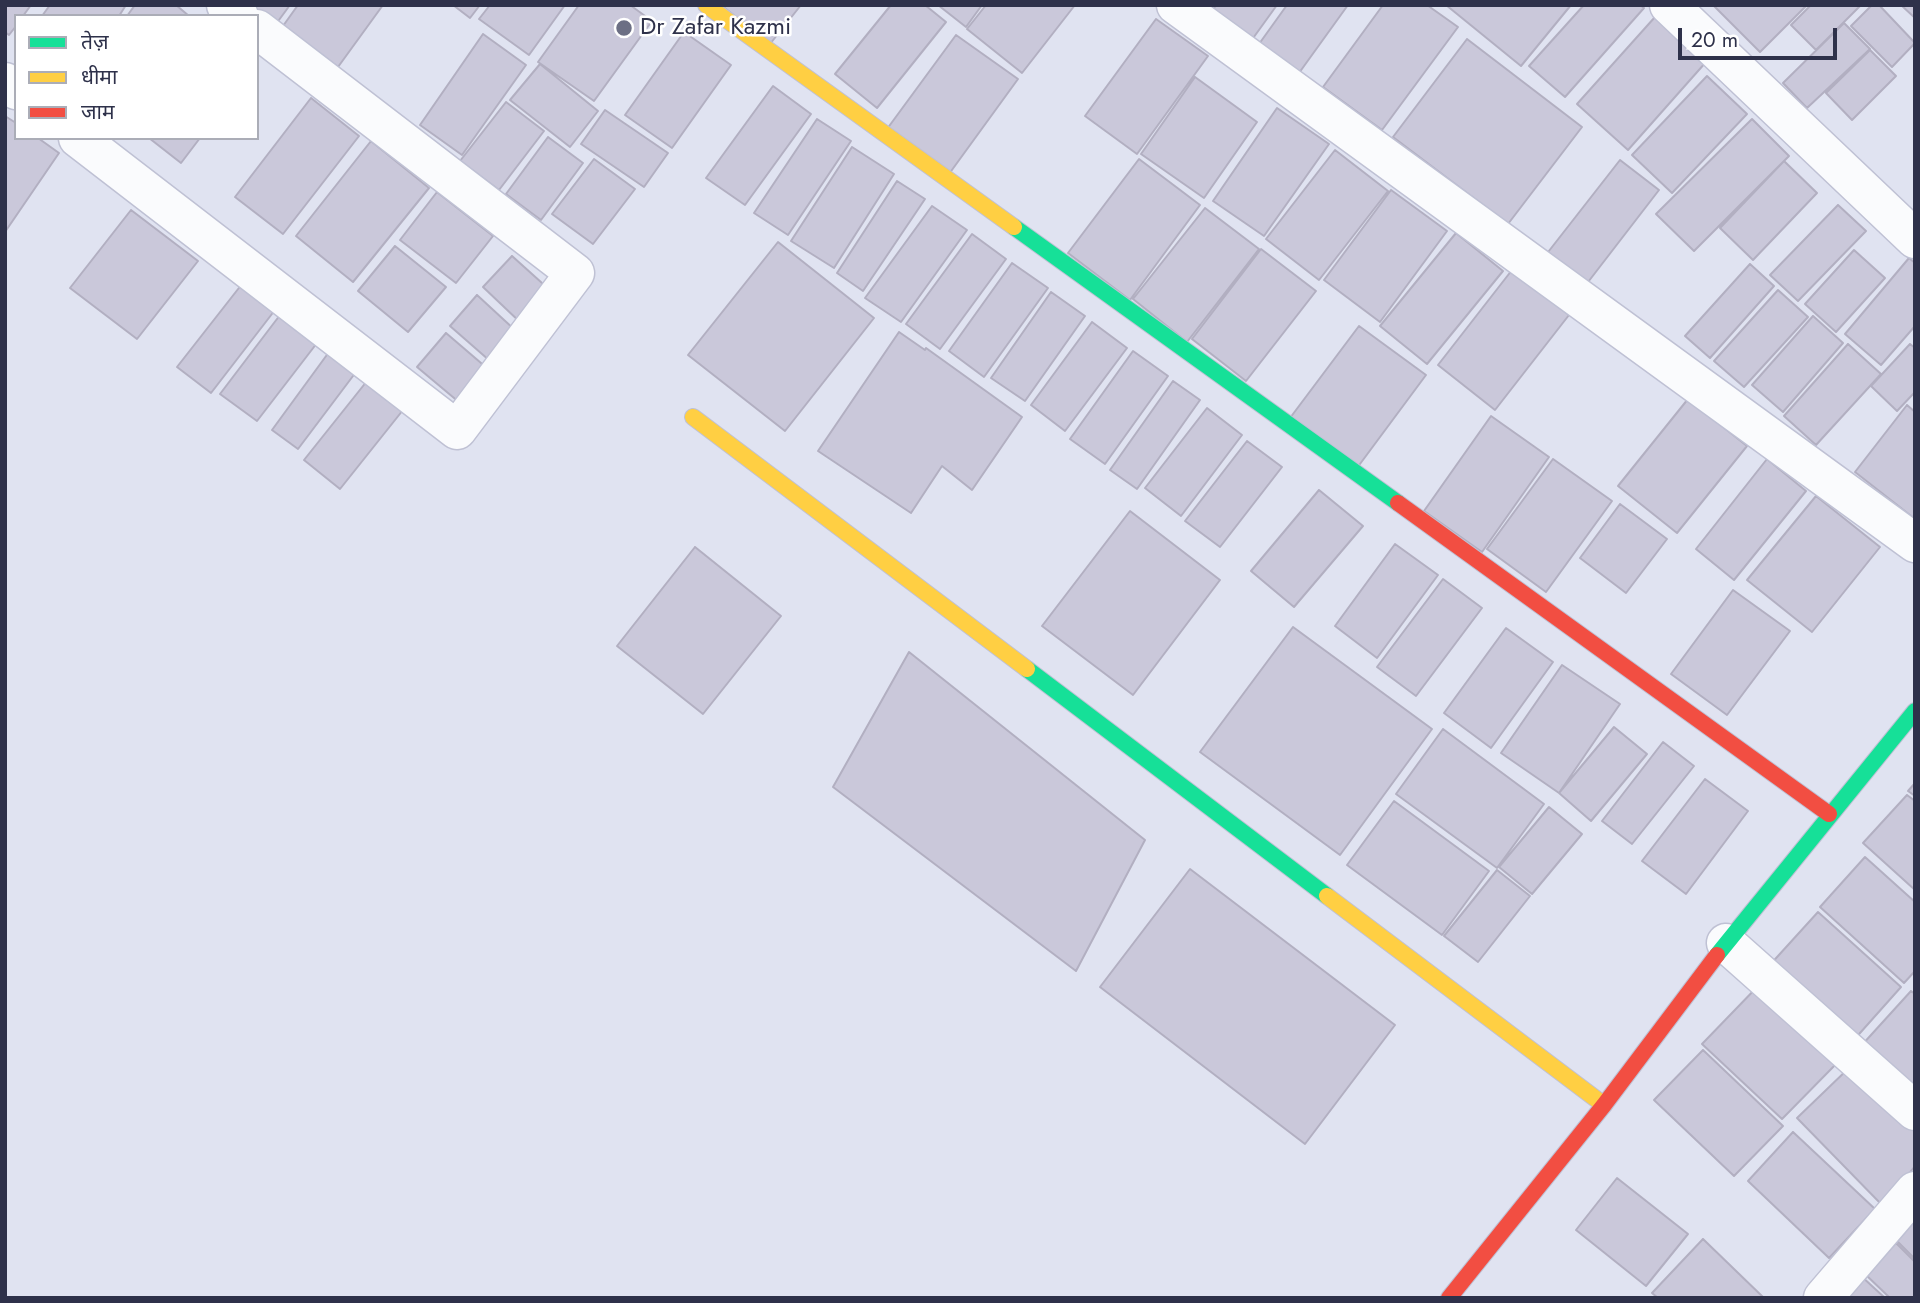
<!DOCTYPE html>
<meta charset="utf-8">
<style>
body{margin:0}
#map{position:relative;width:1920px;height:1303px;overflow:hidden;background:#e0e3f1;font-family:Jost,"Noto Sans Devanagari",sans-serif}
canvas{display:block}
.frame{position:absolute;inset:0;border:7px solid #2e314a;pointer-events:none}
.legend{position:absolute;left:14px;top:14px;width:245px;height:126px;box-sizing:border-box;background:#fff;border:2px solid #abadb7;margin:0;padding:9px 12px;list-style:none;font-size:21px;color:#2e314a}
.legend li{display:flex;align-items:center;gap:14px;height:35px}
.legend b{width:35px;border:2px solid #abadb7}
.scale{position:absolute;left:1678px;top:28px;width:159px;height:32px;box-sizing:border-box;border:4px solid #2e314a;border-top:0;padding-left:9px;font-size:21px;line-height:24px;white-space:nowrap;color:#2e314a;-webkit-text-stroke:5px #fff;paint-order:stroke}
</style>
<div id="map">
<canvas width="1920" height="1303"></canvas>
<div class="frame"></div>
<ul class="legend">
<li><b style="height:9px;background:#16e098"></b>तेज़</li>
<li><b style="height:9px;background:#ffcf43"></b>धीमा</li>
<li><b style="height:9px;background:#f24e42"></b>जाम</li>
</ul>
<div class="scale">20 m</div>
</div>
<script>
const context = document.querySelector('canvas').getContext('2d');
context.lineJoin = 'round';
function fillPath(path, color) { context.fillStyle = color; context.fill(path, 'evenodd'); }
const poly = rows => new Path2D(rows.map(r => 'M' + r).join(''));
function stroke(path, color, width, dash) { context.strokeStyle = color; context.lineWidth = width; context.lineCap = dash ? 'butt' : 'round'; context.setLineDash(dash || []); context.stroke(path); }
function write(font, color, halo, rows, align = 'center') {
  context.font = font + ' Jost,sans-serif'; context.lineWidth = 5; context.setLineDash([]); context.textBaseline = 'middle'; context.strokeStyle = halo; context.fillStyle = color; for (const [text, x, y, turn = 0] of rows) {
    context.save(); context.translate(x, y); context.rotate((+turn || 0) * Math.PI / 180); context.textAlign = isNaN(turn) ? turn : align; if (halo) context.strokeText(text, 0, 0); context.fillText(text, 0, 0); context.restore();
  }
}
const building = poly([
 [5,5,31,5,23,16,16,16,16,26,9,35,5,32,5,5],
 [50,5,126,5,119,16,42,16,50,5],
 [135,5,176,5,189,16,127,16,135,5],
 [249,5,290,5,276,24,249,5],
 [298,5,383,5,338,67,283,26,298,5],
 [453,5,480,5,470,18,453,5],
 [490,5,565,5,529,55,479,19,490,5],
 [579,5,630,5,652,21,594,101,538,62,579,5],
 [721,5,801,5,770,44,721,5],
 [891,5,925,5,946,22,877,108,835,74,891,5],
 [938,5,982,5,966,27,938,5],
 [986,5,1075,5,1022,73,967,29,986,5],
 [1216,5,1277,5,1251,41,1211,13,1216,5],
 [1287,5,1348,5,1299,73,1259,44,1287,5],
 [1383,5,1427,5,1458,27,1382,130,1323,87,1383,5],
 [1446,5,1571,5,1521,66,1446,5],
 [1584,5,1640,5,1644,8,1565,97,1529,66,1584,5],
 [1713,5,1807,5,1760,52,1713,5],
 [1811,5,1861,5,1816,50,1791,25,1811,5],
 [1872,5,1879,5,1915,43,1892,67,1851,26,1872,5],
 [1901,5,1915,5,1915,18,1901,5],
 [1655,17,1706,62,1628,150,1577,104,1655,17],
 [1156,19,1208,56,1137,154,1085,116,1156,19],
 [1844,23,1870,49,1807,108,1783,83,1844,23],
 [684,32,731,65,672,148,625,115,684,32],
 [483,34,526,65,462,155,420,125,483,34],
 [956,35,1018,79,949,174,887,129,956,35],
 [1467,39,1582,127,1508,224,1393,137,1467,39],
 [1870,50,1896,76,1852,120,1826,93,1870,50],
 [540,64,598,111,570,147,510,100,540,64],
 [1707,76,1747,114,1672,193,1632,155,1707,76],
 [1195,77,1257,122,1204,198,1141,154,1195,77],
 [773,86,811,114,745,205,706,178,773,86],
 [311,98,359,136,283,234,235,197,311,98],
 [506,102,544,131,499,190,460,161,506,102],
 [1277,108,1329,144,1264,236,1213,201,1277,108],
 [605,110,668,153,644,187,581,144,605,110],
 [5,116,16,123,16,138,38,138,59,153,5,232,5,116],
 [817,119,851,141,788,235,754,213,817,119],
 [1752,119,1789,156,1694,251,1656,214,1752,119],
 [548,137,583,163,541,220,506,194,548,137],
 [149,138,200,138,181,163,149,138],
 [371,141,429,188,353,282,296,236,371,141],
 [852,147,894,174,834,268,791,241,852,147],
 [1335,150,1388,191,1319,280,1266,239,1335,150],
 [594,159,635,189,593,244,552,214,594,159],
 [1139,159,1200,205,1130,300,1068,253,1139,159],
 [1620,160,1659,190,1585,286,1545,256,1620,160],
 [1784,161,1817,193,1753,260,1720,228,1784,161],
 [897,181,925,199,863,291,837,273,897,181],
 [1391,190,1447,231,1380,322,1324,280,1391,190],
 [437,192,493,236,456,283,400,240,437,192],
 [1838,205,1866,231,1798,301,1770,275,1838,205],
 [932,206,967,230,901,322,865,298,932,206],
 [1205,208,1259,249,1187,342,1133,299,1205,208],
 [131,210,198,261,137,339,70,288,131,210],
 [1456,233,1503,271,1427,364,1380,326,1456,233],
 [972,234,1006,259,940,349,906,324,972,234],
 [778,242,874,318,785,431,688,355,778,242],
 [395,246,446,287,408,332,358,291,395,246],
 [1261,249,1316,291,1246,381,1192,339,1261,249],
 [1854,250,1885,278,1836,332,1805,304,1854,250],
 [512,256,552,292,522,324,483,287,512,256],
 [1909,258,1915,263,1915,326,1881,365,1845,334,1909,258],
 [1012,263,1048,288,984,377,949,351,1012,263],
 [1750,264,1774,286,1710,358,1685,336,1750,264],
 [1512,270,1569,315,1495,410,1438,365,1512,270],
 [242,284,275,310,211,393,177,367,242,284],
 [1778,290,1808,317,1744,387,1714,361,1778,290],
 [1051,292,1085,316,1025,401,991,378,1051,292],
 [477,295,516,331,490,361,450,326,477,295],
 [280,315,317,343,257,421,220,394,280,315],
 [1813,316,1843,343,1783,412,1752,385,1813,316],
 [1092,322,1127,348,1065,431,1031,405,1092,322],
 [1359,326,1426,375,1357,468,1290,418,1359,326],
 [899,332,925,350,926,348,1022,417,972,490,942,466,911,513,818,451,899,332],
 [446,333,488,369,460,403,417,367,446,333],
 [1848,344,1881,374,1816,445,1784,416,1848,344],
 [1910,344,1915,348,1915,392,1897,411,1871,386,1910,344],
 [1133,351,1168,376,1105,464,1070,439,1133,351],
 [329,352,356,372,298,449,272,430,329,352],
 [367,381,403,410,340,489,304,460,367,381],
 [1173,381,1200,400,1137,489,1110,470,1173,381],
 [1688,399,1747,446,1677,533,1618,486,1688,399],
 [1907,405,1915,412,1915,519,1855,472,1907,405],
 [1207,408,1242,435,1181,516,1145,488,1207,408],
 [1491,416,1549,457,1482,552,1424,511,1491,416],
 [1247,441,1282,467,1220,547,1185,521,1247,441],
 [1553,459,1612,501,1546,592,1487,549,1553,459],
 [1767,459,1806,491,1734,580,1696,549,1767,459],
 [1319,490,1363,526,1294,607,1251,571,1319,490],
 [1816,496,1880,547,1812,632,1747,580,1816,496],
 [1620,504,1667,539,1626,593,1580,558,1620,504],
 [1130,511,1220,580,1133,695,1042,626,1130,511],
 [1395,544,1438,575,1377,658,1335,626,1395,544],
 [695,547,781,616,703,714,617,646,695,547],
 [1443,579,1482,608,1416,696,1377,667,1443,579],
 [1733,590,1790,631,1727,715,1671,674,1733,590],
 [1293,627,1432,729,1340,855,1200,752,1293,627],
 [1506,628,1553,662,1491,748,1444,713,1506,628],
 [909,652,1145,840,1076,971,833,787,909,652],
 [1562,665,1620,704,1559,793,1501,753,1562,665],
 [1614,727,1647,754,1591,821,1559,793,1614,727],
 [1443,729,1544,804,1497,868,1396,794,1443,729],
 [1663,742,1694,766,1632,844,1602,821,1663,742],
 [1705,779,1748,811,1686,894,1642,861,1705,779],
 [1915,783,1915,796,1908,791,1915,783],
 [1907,795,1915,801,1915,890,1863,843,1907,795],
 [1394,801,1489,871,1442,935,1347,865,1394,801],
 [1549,807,1582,834,1532,894,1499,867,1549,807],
 [1865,857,1915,902,1915,971,1904,983,1820,907,1865,857],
 [1190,869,1395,1025,1305,1144,1100,987,1190,869],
 [1497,870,1530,896,1478,962,1444,936,1497,870],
 [1818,912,1901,987,1852,1042,1768,967,1818,912],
 [1760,984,1840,1060,1782,1119,1702,1044,1760,984],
 [1911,991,1915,994,1915,1095,1861,1046,1911,991],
 [1703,1050,1783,1126,1734,1176,1654,1100,1703,1050],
 [1851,1066,1915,1127,1915,1166,1883,1206,1797,1118,1851,1066],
 [1793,1132,1875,1209,1829,1258,1748,1181,1793,1132],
 [1617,1178,1688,1234,1646,1286,1576,1230,1617,1178],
 [1915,1218,1915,1259,1895,1239,1915,1218],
 [1703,1239,1764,1298,1658,1298,1652,1293,1703,1239],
 [1896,1243,1915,1262,1915,1298,1890,1298,1865,1274,1896,1243],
 [1860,1275,1885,1298,1838,1298,1860,1275]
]);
fillPath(building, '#cac8da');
stroke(building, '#b2afc1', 2);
const street = poly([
 [226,5,239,16],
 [1176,5,1915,543],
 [1669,5,1915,239],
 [5,82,16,90],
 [78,138,457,430,575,273,257,29],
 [1726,943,1915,1111],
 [1823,1298,1915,1191]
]);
const fast = poly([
 [1014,227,1398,503],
 [1027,669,1327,896],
 [1717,955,1915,711]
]);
const slow = poly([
 [706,5,1014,227],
 [693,417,1027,669],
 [1327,896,1604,1105]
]);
const jam = poly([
 [1398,503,1829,814],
 [1449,1298,1604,1105,1717,955]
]);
stroke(street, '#bfc1d4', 41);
stroke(fast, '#bfc1d4', 18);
stroke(slow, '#bfc1d4', 18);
stroke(jam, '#bfc1d4', 18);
stroke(street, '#fafbfd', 38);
stroke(fast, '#16e098', 16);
stroke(slow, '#ffcf43', 16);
stroke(jam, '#f24e42', 16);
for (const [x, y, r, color] of [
 [624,28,9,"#6c6f84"]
]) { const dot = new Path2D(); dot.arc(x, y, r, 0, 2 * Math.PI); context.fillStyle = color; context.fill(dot); stroke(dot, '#fff', 2.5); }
write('24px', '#2e314a', '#fff', [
 ["Dr Zafar Kazmi",640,28]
], 'left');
</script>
